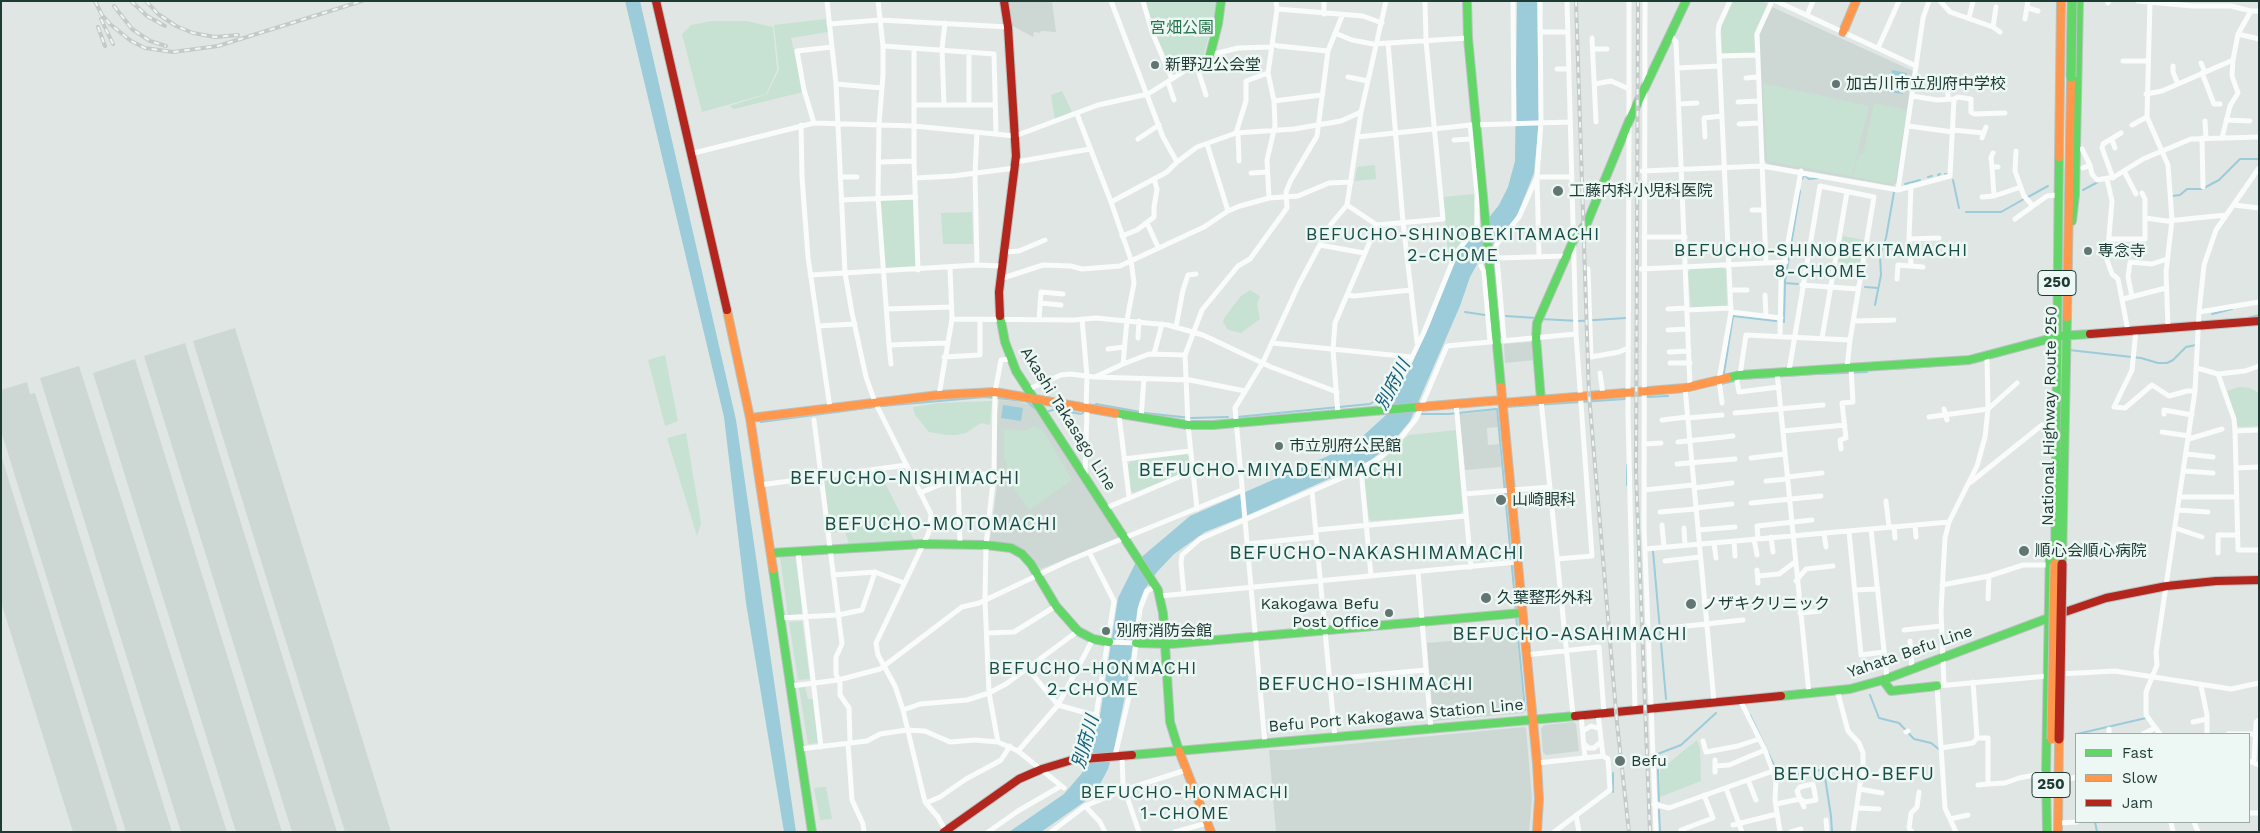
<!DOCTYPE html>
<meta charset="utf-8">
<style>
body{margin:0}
#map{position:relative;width:2260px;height:833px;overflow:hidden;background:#e0e6e4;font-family:"Work Sans",sans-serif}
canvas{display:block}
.frame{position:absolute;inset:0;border:2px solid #1d3a35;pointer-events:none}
.legend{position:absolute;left:2075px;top:733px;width:175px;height:90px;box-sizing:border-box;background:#edf7f3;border:1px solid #9aaba7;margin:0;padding:6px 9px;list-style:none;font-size:15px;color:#1d3a35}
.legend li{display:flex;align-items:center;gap:10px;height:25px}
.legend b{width:25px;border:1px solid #9aaba7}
</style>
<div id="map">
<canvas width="2260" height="833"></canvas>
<div class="frame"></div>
<ul class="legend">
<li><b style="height:6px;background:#63d668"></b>Fast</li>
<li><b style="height:6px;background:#ff974d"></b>Slow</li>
<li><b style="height:6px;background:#b3261e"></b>Jam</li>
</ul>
</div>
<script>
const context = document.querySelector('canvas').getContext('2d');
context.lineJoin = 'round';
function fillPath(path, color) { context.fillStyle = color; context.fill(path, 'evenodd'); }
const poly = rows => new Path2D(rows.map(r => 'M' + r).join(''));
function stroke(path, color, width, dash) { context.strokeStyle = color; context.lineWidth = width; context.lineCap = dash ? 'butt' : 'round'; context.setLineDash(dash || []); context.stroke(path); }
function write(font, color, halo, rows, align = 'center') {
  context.font = font + ' "Work Sans","Noto Sans JP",sans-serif'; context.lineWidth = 5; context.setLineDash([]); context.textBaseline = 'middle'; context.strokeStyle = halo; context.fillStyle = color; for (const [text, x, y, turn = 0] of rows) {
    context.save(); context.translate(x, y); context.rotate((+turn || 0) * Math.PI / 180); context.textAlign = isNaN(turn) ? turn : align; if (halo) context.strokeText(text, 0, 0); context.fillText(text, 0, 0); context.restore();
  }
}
fillPath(poly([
 [1007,1,1052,1,1056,32,1041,31,1040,33,1034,32,1033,37,1011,25],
 [1772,7,1913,71,1897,182,1893,186,1768,164,1764,160,1759,34],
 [235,328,391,832,345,832,193,341],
 [1532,342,1535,344,1536,360,1505,363,1504,344],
 [185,343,337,832,292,832,144,356],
 [135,359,282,832,236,832,93,373],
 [79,366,227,832,181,832,40,378],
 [27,382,30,394,35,393,172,832,126,832,1,431,1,390],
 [999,400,1017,401,1030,405,1043,419,1117,532,1118,538,1041,569,1015,547,990,540,997,486,995,424],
 [1496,410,1498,427,1487,428,1488,445,1499,444,1501,467,1465,470,1459,413,1463,414],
 [1,455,118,832,73,832,1,602],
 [1517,635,1524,713,1433,721,1427,643],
 [1573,722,1576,724,1579,751,1546,755,1543,752,1541,729,1544,725],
 [1524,727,1526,728,1532,798,1529,832,1276,832,1269,750,1288,750]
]), '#cdd8d4');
fillPath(poly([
 [1145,1,1216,1,1214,19,1203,57,1176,75,1173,74,1154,31],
 [1733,1,1761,1,1768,4,1754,34,1755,52,1753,53,1723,55,1722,53,1721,27],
 [826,19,828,32,791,38,803,92,734,109,730,106,767,94,779,70,774,25],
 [712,21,746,21,773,27,777,70,766,94,702,112,682,34,691,25],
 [1763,83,1869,106,1852,176,1767,161],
 [1062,91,1072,112,1055,120,1051,95],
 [1874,103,1907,110,1895,182,1893,184,1853,177,1859,153,1863,154],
 [1375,165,1376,179,1355,181,1357,167],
 [1475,194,1474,227,1452,254,1448,253,1443,197],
 [914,199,917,269,885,269,880,200],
 [972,212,973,244,943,244,941,213],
 [1843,236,1864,240,1860,266,1838,262],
 [1722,267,1726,270,1727,306,1725,308,1691,309,1688,272,1691,269],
 [1250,290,1260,296,1257,305,1260,319,1241,333,1228,330,1223,322,1224,318,1241,296],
 [665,355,678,421,665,426,648,360],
 [2239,387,2250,388,2259,393,2259,426,2239,427,2236,424,2227,391],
 [992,401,990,425,981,423,966,433,956,435,947,435,929,432,915,415,913,407,939,403],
 [1033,426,1042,429,1072,480,1029,510,1011,485,1008,484,1006,462,1004,459,1004,429,1025,431],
 [1456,430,1463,510,1460,514,1371,521,1369,519,1363,472,1366,469,1409,435],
 [686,433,701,523,697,536,667,438],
 [1186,454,1190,457,1189,471,1134,493,1131,491,1128,464,1131,461],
 [879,471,914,540,849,544,845,531,831,533,824,480,826,478],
 [795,555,803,614,788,615,780,557],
 [802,621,810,679,798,680,789,622],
 [805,687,808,699,813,699,818,743,808,744,799,688],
 [1697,740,1700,748,1701,781,1660,797,1660,770],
 [826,787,832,819,820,820,814,788]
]), '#c7e2d2');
fillPath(poly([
 [625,1,640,1,736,420,796,832,784,832,746,603,724,417],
 [1517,1,1537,1,1539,120,1534,173,1518,213,1506,233,1480,259,1470,277,1460,306,1410,421,1391,444,1371,460,1248,515,1205,532,1174,554,1157,572,1144,590,1139,603,1126,691,1114,749,1108,769,1097,790,1084,802,1041,832,1009,832,1064,794,1082,773,1099,722,1118,598,1135,564,1144,555,1190,516,1353,445,1386,415,1430,324,1454,259,1472,235,1487,220,1499,205,1508,187,1515,161],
 [1892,70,1907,73,1903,94,1888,92],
 [1003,405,1023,408,1021,421,1001,418]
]), '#9ccbda');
stroke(poly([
 [1945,174,1947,174],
 [1938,175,1940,174],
 [1928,177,1932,176],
 [1802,179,1804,175,1809,179,1818,178],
 [1953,180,1959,208],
 [1905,184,1920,180],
 [2083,190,2098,182],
 [2172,196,2180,195,2187,189,2202,189,2219,180,2240,159,2259,159],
 [2028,197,2048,186],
 [1966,212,2001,212,2024,199],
 [1785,283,1798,284],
 [1865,287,1878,288],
 [1875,305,1881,275,1880,255,1886,238,1894,192],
 [1465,312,1485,315],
 [2212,314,2232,309],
 [1506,316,1536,318],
 [1541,319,1579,321,1626,318],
 [2244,319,2259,315],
 [1784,322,1785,281,1800,191],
 [2045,343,2055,346],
 [2069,350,2141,358,2158,363,2167,363,2173,360,2186,347,2196,345],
 [1973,363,2024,349],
 [1896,369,1961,364],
 [1724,373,1733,316,1776,321],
 [1821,374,1867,372],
 [1786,376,1815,374],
 [1740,379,1775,377],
 [1721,384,1735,381],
 [1646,397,1668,396],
 [1092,407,1096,404,1141,412],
 [1506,407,1625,399],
 [1497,409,1516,610],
 [1046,412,1056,409,1081,414,1086,411],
 [1145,413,1191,418,1228,417],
 [1422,414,1449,414,1496,409],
 [1237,417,1370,404,1389,392,1403,365],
 [761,422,882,406,985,397,1026,401,1039,412],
 [1627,465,1627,485],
 [1653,551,1666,699],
 [1516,615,1525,710],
 [1870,695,1879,718,1899,723,1914,739,1931,743,1940,750],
 [1750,715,1780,778,1820,770,1824,771,1831,816,1832,832],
 [2077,734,2146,718],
 [1655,755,1681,745,1716,713],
 [1631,764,1646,758],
 [1658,770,1659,801],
 [1613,773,1613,792],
 [1659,810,1660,832],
 [2095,822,2097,832]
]), '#9ccbda', 2);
const fast = poly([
 [1467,1,1468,38,1501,387],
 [1210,55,1218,24,1221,1],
 [2072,221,2075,195,2079,1],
 [1000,316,1005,342,1016,371,1158,590,1163,613,1170,722,1179,751],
 [1727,378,1740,375,1969,360,2060,336,2090,334],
 [1541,400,1536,338,1537,323,1574,239,1587,223,1629,121,1686,1],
 [1115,413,1188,425,1213,425,1419,407],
 [771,553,923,544,986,545,1011,548,1022,554,1031,564,1056,606,1078,631,1093,639,1109,642],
 [2055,564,2059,157],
 [2062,564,2067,317],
 [773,569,812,832],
 [1136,643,1171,644,1521,613],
 [1883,680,1891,691,1937,686],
 [1781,696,1850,689,1883,680,2059,614],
 [1132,755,1575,716],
 [2047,832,2046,773,2050,545]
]);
const slow = poly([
 [1843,32,1856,1],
 [2059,157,2061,1],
 [727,310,750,418,773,569],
 [2067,317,2071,77],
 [1501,387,1537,763,1539,799,1537,832],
 [1502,403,1685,388,1727,378],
 [1419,407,1502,400],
 [750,418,939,395,995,392,1115,413],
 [1179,751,1211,832],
 [2058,832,2059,739]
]);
const jam = poly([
 [656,1,727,310],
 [1000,316,999,292,1016,156,1008,27,1004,1],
 [2090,334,2259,321],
 [2059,614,2106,598,2167,586,2216,581,2259,580],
 [1575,716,1781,696],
 [944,832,1019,779,1042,769,1072,760,1132,755]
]);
stroke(fast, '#b9c3c0', 10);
stroke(slow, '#b9c3c0', 10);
stroke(jam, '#b9c3c0', 10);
stroke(poly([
 [827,1,836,84,845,273,852,313,866,377,875,402,931,514,929,532,876,643,878,655,895,686,903,710,925,802,938,817,946,832],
 [878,1,883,46,883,75,879,124,878,198,889,345,946,343],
 [1111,1,1163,137,1177,162],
 [1143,1,1152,32,1172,79],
 [1324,1,1324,14],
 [1513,1,1514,122],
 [1645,1,1644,527,1656,832],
 [1776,1,1916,66],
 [1940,1,1950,12,1993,27,1996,7],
 [2138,1,2192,6,2231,6,2251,11,2259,11],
 [2150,1,2147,117,2168,165,2172,220,2166,272,2168,327],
 [2108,3,2109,1],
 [2028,8,2038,11],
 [1277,9,1363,16,1382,23],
 [1807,15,1813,1],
 [1969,18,1973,1],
 [2025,19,2028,1],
 [829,24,880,20,1008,27],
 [1993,27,2000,32],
 [1540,32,1567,32],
 [1335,33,1352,40,1373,44,1468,38],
 [2238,34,2259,39],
 [1670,35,1676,42,1690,387],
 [1592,38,1596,122],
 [1388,43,1403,222,1417,342],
 [1272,44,1278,46,1328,51,1342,16],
 [883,46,994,54,996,133],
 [1878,48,1899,1],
 [914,49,914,161,918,270],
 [1593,49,1607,49],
 [969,52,969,105],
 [1720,56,1757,55],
 [2123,61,2147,61],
 [2201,63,2205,72],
 [1196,64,1206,95],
 [2173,66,2173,72,2178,84],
 [1677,68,1720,66],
 [1557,69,1568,69],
 [2202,73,2214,104,2220,104],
 [1348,77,1368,81],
 [1948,77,1948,99],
 [1746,78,1758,77],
 [1168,82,1174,100],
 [836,84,882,88],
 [1595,84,1611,81,1629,89],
 [2146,94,2162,91,2233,60,2238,34,2251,11],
 [1954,99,1958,97,1971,99,1971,112,1974,114,2005,113],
 [1274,101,1321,95],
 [1738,102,1759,101],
 [1679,104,1697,103],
 [914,105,995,105],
 [944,105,942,49,945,23],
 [1077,114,1111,202,1131,260,1134,283,1127,320,1123,364,1095,377],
 [1629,118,1629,1],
 [2226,120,2250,121],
 [2205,121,2206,138],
 [814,123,804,90,797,51,832,47],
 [1739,124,1759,123],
 [801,125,802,177,808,257,830,408],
 [2132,125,2147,117],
 [1908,126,1953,132],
 [1629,127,1628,414,1635,710],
 [1953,130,1984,133],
 [1236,133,1246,101,1246,81,1268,73],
 [1238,133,1239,161],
 [1357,137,1471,125,1570,122],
 [1705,137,1704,118,1722,116],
 [1982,138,1986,127],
 [2202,138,2203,187],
 [2222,138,2230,106,2238,93,2232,76,2233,60],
 [1138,139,1159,125],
 [1454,140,1471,139],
 [2112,140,2115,148],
 [1207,144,1228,211],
 [2082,149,2090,165],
 [2016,151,2015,171,2024,196,2033,206,2047,196,2058,195],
 [690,154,814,123,914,126,1015,136,1098,105,1148,94,1210,55,1238,48,1271,47],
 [878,162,914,161],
 [1016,162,1090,149],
 [1992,167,1991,157,1993,153],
 [2083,168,2090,165,2092,174,2097,180,2114,177,2143,159,2191,139,2259,137],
 [1642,171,1762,166,1898,190,1950,176,1954,99,1937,100,1912,96],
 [2124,171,2136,194],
 [1251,173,1267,172],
 [840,177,857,177],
 [915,178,953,176,1015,168],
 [2113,178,2102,148,2103,144,2121,133],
 [2107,179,2112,201,2107,260,2112,274,2118,279,2128,331],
 [1898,190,1923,18,1929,1],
 [2142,193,2145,199,2145,218],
 [1994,196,1992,167,1998,167],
 [1982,197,1994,196,2021,187],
 [1269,198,1267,160,1275,126,1274,101,1268,73,1277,9,1276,1],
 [841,200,916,197],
 [1111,202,1167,172,1177,162,1197,147,1236,133,1294,129,1341,121,1361,112],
 [1347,205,1377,225,1443,219,1426,41,1425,1],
 [2234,205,2259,208],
 [1752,210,1764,210],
 [2015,219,2033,206],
 [1147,223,1158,247],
 [1122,236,1137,230,1154,217,1154,207,1157,189,1154,179],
 [1644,237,1685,237],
 [1909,239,1939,238],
 [2109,239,2145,239,2145,218,2167,221,2226,215],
 [1320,245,1364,253],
 [1004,252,1019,251,1045,240],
 [1539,257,1537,177,1571,177],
 [1497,258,1496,245,1519,217,1537,177,1541,122,1540,1],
 [1766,263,1757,34,1772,1],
 [977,265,1002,266],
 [1911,265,1909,239,1911,186],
 [1481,266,1484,272,1490,342],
 [1588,269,1591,357,1619,352,1628,348],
 [1641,269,1786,262],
 [810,275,977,265,975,173,977,132],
 [1000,279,1043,265,1071,266,1082,269,1120,266,1204,227,1228,211,1240,206,1269,198,1298,196,1329,183,1351,182],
 [1897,279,1898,265,1923,267],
 [1802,285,1858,289],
 [1730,290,1747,290],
 [1347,295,1354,296,1411,290],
 [1765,295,1766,316],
 [2132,297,2128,277,2130,262,2152,264,2167,259],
 [2123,299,2166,288],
 [1040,303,1061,305],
 [887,309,952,307],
 [1668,309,1687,308],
 [1687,310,1730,308],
 [1731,312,1781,318],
 [2199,312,2259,302],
 [952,319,1074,320,1096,318,1168,325,1203,335,1271,367,1337,392],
 [1082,319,1087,376,1086,409],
 [1039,320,1041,292,1063,294],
 [1854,321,1894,320],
 [818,326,855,324],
 [1176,327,1183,290,1188,275,1196,274],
 [1668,330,1688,329],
 [2136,330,2132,370,2114,407,2125,408,2152,385,2169,396,2187,391,2195,391],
 [1780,337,1781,281,1801,171],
 [1138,338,1139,321],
 [1822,338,1847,192],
 [1504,340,1497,258,1566,256],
 [1272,343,1411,357],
 [889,345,891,364],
 [1108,349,1124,347],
 [1669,352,1689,351],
 [1154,354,1162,324],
 [944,357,980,355,980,319],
 [1670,363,1690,363],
 [1123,364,1149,354,1185,355],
 [2197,368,2218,374,2245,371,2259,366],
 [1789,371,1820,186,1874,197,1850,340,1847,368],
 [1777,372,1809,694],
 [1600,373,1603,395],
 [2218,374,2234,419,2235,431,2238,550,2259,550],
 [1736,375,1739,392,1779,387],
 [1740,375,1746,335,1850,340],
 [1685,388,1714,702],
 [1029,389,1061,375,1070,374,1095,377,1190,380,1245,391],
 [939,395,952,319,950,268],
 [1541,400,1573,715],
 [1456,403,1471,567],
 [1722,403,1719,380,1731,312,1718,32,1719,25,1730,1],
 [1944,409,1947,420],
 [1387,410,1424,332,1456,253,1477,227,1477,193,1470,125],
 [1735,413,1823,405],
 [1338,414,1333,350,1335,323,1377,225],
 [2164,414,2164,410,2192,415],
 [1119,415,1129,497],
 [1929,417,1988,409,2017,383],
 [1141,418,1144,378],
 [1687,418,1722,415],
 [814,420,842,644,836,657,836,674,840,683,840,695,849,708,850,743],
 [1662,420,1687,417],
 [1783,431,1845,425],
 [2235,431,2259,430],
 [2162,432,2189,436],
 [2189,439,2222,429],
 [1678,442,1733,436],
 [1644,444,1661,443],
 [1841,449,1840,440,1846,438,1842,403,1853,402,1851,368],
 [2187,454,2213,457],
 [1751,458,1785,454],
 [1124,459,1190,451],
 [1677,464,1735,459],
 [2236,468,2259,467],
 [1361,469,1371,576],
 [2184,471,2213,473],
 [1085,476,1087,409],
 [958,477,960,544],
 [1787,477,1822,473],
 [1766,481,1787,479],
 [1971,482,2042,425],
 [760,485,907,465],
 [1694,488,1732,483],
 [1644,490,1693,485],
 [1312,491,1335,738],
 [920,493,958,477,994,473],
 [1464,494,1550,487],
 [2180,497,2236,497],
 [1886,501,1889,527],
 [1751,503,1821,496],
 [1106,508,1193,471],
 [1695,508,1732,504],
 [1197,509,1188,425,1185,355,1202,310,1238,266,1250,259,1287,208,1286,192,1291,180,1317,136,1328,51],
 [2178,510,2208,512],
 [1660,512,1695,509],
 [1662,525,1664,547],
 [1915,525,1916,537],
 [1894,527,1895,538],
 [1684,528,1685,545],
 [2175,528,2202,537],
 [1871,529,1887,678],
 [1316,530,1466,516],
 [1698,530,1735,527],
 [1849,532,1861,655,1884,652],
 [1824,533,1826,547],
 [1771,537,1773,552],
 [1758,538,1757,526,1812,520],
 [1754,539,1757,555],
 [1734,541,1735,556],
 [1714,543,1716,558],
 [1247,544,1316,537],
 [1645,549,1949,522],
 [798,552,821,747],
 [2218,553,2218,535,2237,535],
 [1557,559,1592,556,1576,334,1567,1],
 [1665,561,1700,557],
 [1757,570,1758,583],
 [1418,572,1431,730],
 [833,575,875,572,904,583],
 [1758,576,1779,574,1795,562],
 [1796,581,1806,569,1833,566],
 [1942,585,1989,576,2023,565,2048,565],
 [1855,590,1878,589],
 [1184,594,1181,563,1182,555,1200,539,1358,471,1381,457,1395,445,1416,419,1447,346,1576,334],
 [1160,596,1517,562],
 [1988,599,1989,576],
 [1704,602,1739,598],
 [1800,613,1820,611],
 [780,618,838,615,862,610,875,572],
 [1668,628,1743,620],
 [1904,630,1941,626],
 [987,633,1014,632,1056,606],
 [1910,641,1912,668],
 [1109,642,1136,643],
 [1526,655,1599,647,1604,713],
 [1028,669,1058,705,1097,716],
 [2059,674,2115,671,2231,689,2259,683],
 [1330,679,1426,670],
 [1973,682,1977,738],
 [1944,685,1941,611,1945,538,1949,522,1977,466,1985,437,1988,409,1987,356],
 [791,686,838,680,880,669,962,607,979,603,1070,560,1242,490],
 [2201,686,2207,715,2207,734],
 [1837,690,1848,731,1859,743,1863,753,1863,764,1853,832],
 [1740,700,1765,750,1776,780,1775,800,1780,832],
 [903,710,920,704,967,700,989,693,1006,684,1078,631],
 [1598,714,1603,756],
 [1581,715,1585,758],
 [2193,722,2207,719],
 [2109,729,2109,734],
 [1583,731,1591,726,1600,729],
 [1906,732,1908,731],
 [2143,734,2155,728],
 [2160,734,2146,715,2146,692,2157,665,2156,653,2195,391,2199,312,2204,265,2216,230,2259,168],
 [2228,734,2255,734],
 [1703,741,1706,752,1738,746,1759,739],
 [998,742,989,693,985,601,986,545,994,473,995,392,1001,360,1010,359],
 [848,744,852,800,863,824,864,832],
 [1265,744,1235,408,1263,362,1299,284,1331,224,1347,205,1361,112,1386,1],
 [1584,744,1589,748,1594,748,1601,742],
 [1941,748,1973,743,1977,738,1988,738,1988,784,2005,783,2019,778,2046,773],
 [800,749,867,741,880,734,907,730,925,731,950,742,975,740,998,742,1018,751,1064,788],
 [1018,751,1058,705,1093,639],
 [1115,756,1130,693,1140,609,1147,591,1156,586],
 [1122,756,1123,785,1139,832],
 [1083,758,1095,722,1114,601,1089,552],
 [1715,760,1715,772],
 [2249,761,2259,765],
 [1537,763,1603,756,1608,759,1610,790,1554,832],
 [2254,763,2256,722,2259,720],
 [1715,766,1729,765,1765,750],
 [1862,774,1879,777,1882,769],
 [1748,780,1756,800],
 [2063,781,2076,777],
 [1978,785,1988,784],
 [1726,788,1742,832],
 [1860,789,1882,793],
 [926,803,940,797,966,779,994,764,1001,760,1010,746],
 [1654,804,1669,808,1773,771],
 [1776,804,1800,799,1805,802,1816,800,1813,784,1800,787,1797,791,1800,799,1804,807],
 [1085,806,1100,822,1105,832],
 [1857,808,1879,809],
 [2249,813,2259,813],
 [1576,815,1579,832],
 [1950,819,1968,815],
 [1826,820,1827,832],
 [2171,822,2173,832],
 [2194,822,2198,832],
 [2060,823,2077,822],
 [1733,825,1777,814],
 [1681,830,1713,818,1704,795],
 [988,832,1018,811,1061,786],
 [1051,832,1085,806,1124,790,1186,770],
 [1175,832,1207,823],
 [1791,832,1801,829],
 [1912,832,1909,828,1911,813,1917,807,1919,792],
 [1956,832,1945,808,1937,686,2048,676]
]), '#fafbfb', 5);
stroke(fast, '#63d668', 8);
stroke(slow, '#ff974d', 8);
stroke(jam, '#b3261e', 8);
const rail = poly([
 [95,1,102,15,110,24,131,41,145,48,173,52,218,46,362,1],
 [131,1,147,16,165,26],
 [146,1,158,14,176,26,193,33,215,37,238,35],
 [1576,1,1589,395,1617,723,1629,832],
 [1638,1,1636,473,1650,832],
 [114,6,132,29,150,41,166,46],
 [101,19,113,44],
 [98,27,105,46]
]);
stroke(rail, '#c5cac9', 4);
stroke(rail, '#edf7f3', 2, [5.5]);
const fastBridge = poly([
 [2071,77,2072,1]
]);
const slowBridge = poly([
 [2052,739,2055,564]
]);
const jamBridge = poly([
 [2059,739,2062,564]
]);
stroke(fastBridge, '#bac4c2', 11, []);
stroke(slowBridge, '#bac4c2', 11, []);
stroke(jamBridge, '#bac4c2', 11, []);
stroke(fastBridge, '#63d668', 9);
stroke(slowBridge, '#ff974d', 9);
stroke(jamBridge, '#b3261e', 9);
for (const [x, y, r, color] of [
 [1155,65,5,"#617672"],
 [1836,84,5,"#617672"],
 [1558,191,6,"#617672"],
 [2088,251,5,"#617672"],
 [1279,446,5,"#617672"],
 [1501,500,6,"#617672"],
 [2024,551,6,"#617672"],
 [1486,598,6,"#617672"],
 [1691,604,6,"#617672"],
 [1389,613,5,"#617672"],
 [1106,631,5,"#617672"],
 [1620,761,6,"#617672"]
]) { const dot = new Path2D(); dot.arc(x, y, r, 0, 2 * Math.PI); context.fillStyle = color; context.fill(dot); stroke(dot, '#edf7f3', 2); }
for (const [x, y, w] of [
 [2057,283,38],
 [2051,785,38]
]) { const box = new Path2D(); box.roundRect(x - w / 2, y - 12.5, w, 25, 4); context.fillStyle = '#edf7f3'; context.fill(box); stroke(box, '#1d3a35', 1); }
write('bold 15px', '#1d3a35', null, [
 ["250",2057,283],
 ["250",2051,785]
]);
write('16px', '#25744b', '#edf7f3', [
 ["宮畑公園",1182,28]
]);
write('16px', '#1d3a35', '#edf7f3', [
 ["新野辺公会堂",1165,65],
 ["加古川市立別府中学校",1846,84],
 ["工藤内科小児科医院",1569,191],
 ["専念寺",2098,251],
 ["市立別府公民館",1289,446],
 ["山崎眼科",1512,500],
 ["順心会順心病院",2035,551],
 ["久葉整形外科",1497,598],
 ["Kakogawa Befu",1379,604,"right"],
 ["Post Office",1379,622,"right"],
 ["ノザキクリニック",1702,604],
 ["別府消防会館",1116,631],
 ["Befu",1631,761]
], 'left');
write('16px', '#1d3a35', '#edf7f3', [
 ["National Highway Route 250",2050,416,-89],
 ["Akashi Takasago Line",1068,419,58],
 ["Yahata Befu Line",1910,652,-19],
 ["Befu Port Kakogawa Station Line",1396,716,-5]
]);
context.letterSpacing = '1px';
write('18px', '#184d46', '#edf7f3', [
 ["BEFUCHO-SHINOBEKITAMACHI",1453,235],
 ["2-CHOME",1453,256],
 ["BEFUCHO-SHINOBEKITAMACHI",1821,251],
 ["8-CHOME",1821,272],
 ["BEFUCHO-HONMACHI",1093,669],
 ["2-CHOME",1093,690],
 ["BEFUCHO-HONMACHI",1185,793],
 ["1-CHOME",1185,814]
]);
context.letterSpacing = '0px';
write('italic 18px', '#145f7a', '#edf7f3', [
 ["別府川",1393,385,-62],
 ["別府川",1086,742,-74]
]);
context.letterSpacing = '1px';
write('19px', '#184d46', '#edf7f3', [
 ["BEFUCHO-MIYADENMACHI",1271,470],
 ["BEFUCHO-NISHIMACHI",905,478],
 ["BEFUCHO-MOTOMACHI",941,524],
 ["BEFUCHO-NAKASHIMAMACHI",1377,553],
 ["BEFUCHO-ASAHIMACHI",1570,634],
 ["BEFUCHO-ISHIMACHI",1366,684],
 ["BEFUCHO-BEFU",1854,774]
]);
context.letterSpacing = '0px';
</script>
